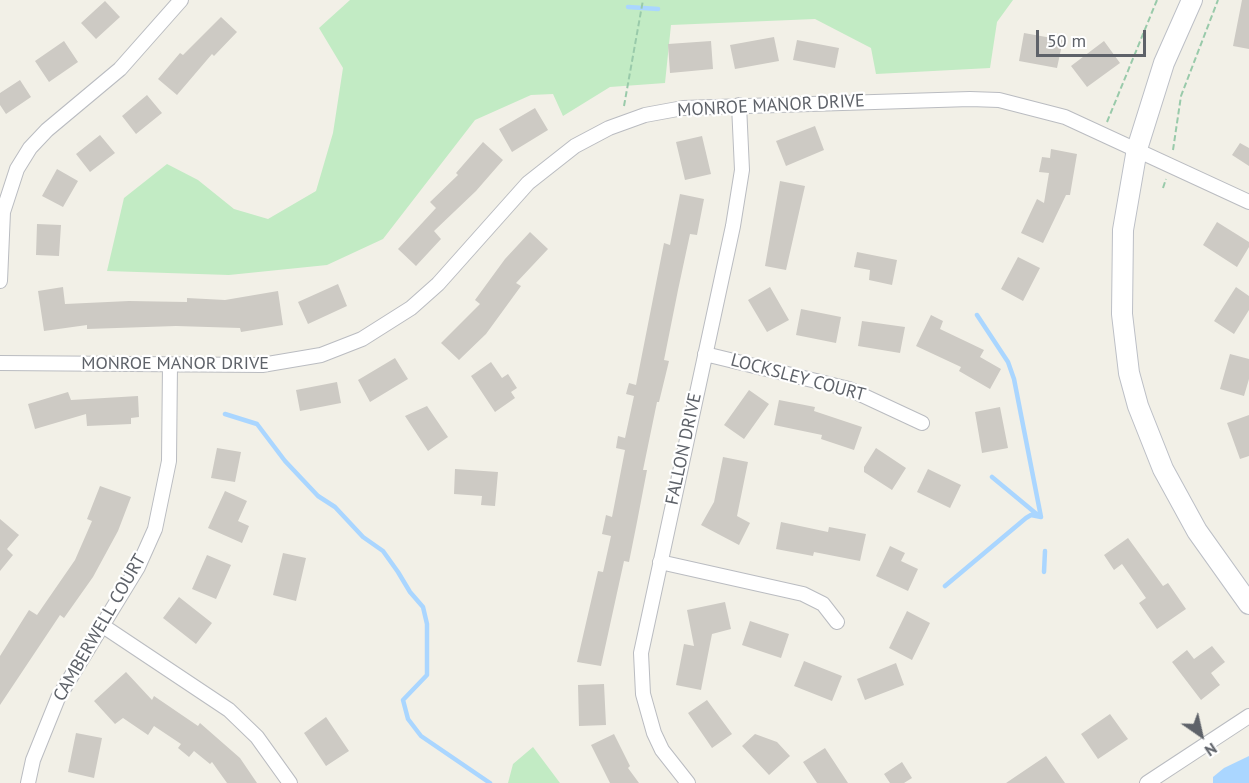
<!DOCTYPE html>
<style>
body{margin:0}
#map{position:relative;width:1249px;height:783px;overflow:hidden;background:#f2f0e7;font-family:"PT Sans",sans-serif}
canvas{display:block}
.north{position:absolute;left:1171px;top:705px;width:60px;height:60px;-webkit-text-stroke:4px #fff;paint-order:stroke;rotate:146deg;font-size:16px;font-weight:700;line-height:24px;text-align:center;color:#5e6269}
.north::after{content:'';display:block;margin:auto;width:21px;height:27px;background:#5e6269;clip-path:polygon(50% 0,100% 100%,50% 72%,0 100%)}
.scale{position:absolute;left:1036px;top:30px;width:110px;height:27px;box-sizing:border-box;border:3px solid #5e6269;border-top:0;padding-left:8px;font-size:18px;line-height:21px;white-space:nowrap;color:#5e6269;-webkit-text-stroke:4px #fff;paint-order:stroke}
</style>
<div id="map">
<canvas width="1249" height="783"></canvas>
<div class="north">N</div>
<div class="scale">50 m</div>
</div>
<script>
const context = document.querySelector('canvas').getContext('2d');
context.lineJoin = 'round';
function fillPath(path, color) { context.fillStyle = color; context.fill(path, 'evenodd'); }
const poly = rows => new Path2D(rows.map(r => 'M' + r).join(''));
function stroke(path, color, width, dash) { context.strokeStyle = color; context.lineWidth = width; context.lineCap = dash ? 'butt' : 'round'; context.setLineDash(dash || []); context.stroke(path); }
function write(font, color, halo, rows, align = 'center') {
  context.font = font + ' "PT Sans",sans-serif'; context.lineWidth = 4.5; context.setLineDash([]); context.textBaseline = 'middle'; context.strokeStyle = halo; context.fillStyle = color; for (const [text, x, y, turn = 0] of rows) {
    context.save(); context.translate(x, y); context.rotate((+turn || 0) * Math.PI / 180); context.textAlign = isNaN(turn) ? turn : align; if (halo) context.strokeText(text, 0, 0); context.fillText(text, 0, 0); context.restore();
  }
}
fillPath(poly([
 [350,0,1013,0,997,22,990,68,876,74,871,48,815,19,671,25,665,83,610,87,563,116,553,94,531,95,475,120,383,239,327,265,229,275,107,271,124,198,167,164,198,180,234,209,268,219,316,191,333,133,343,68,319,28],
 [533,747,560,783,508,783,513,764]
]), '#c2ebc4');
fillPath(poly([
 [1249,756,1249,783,1213,783,1213,777,1224,768]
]), '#aad6ff');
stroke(poly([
 [628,7,658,9],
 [977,315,1008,362,1014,379,1041,517],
 [225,414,257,424,285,461,318,496,335,507,363,537,383,551,398,572,410,592,423,607,427,624,427,675,403,700,408,719,421,736,490,783],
 [992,477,1039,516],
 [1044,572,1045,551],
 [945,586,1026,518,1031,515,1041,517]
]), '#aad6ff', 4.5);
fillPath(poly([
 [1242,0,1249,0,1249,49,1233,46],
 [105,1,120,17,96,39,81,23],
 [221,17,237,32,214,56,212,54,177,95,158,79,180,53,183,55],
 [1024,33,1063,40,1057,68,1019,61],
 [774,37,779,61,735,69,730,45],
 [797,40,839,48,835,68,793,60],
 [64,41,78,62,49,82,35,61],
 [711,41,713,69,670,73,668,44],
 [1104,41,1120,63,1087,87,1071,66],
 [20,80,31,97,6,114,0,105,0,93],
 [147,95,162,113,136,134,122,116],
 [535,108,548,130,512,152,499,129],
 [815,126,824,150,786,166,776,141],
 [100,135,115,153,90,172,76,154],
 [702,136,711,174,685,180,676,142],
 [483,142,503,160,476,191,434,231,441,239,416,266,398,249,436,208,430,202,458,175,456,173],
 [1240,143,1249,148,1249,166,1232,155],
 [1051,149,1077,154,1070,195,1066,195,1043,243,1021,233,1037,199,1044,203,1049,173,1039,172,1042,157,1050,158],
 [57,169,78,181,63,207,42,196],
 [780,181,805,186,786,270,765,266],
 [680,194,704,199,697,235,690,234,678,290,664,360,669,361,659,402,657,402,643,470,647,470,637,522,629,562,624,561,601,666,577,662,598,571,603,572,611,536,602,534,606,515,612,517,625,450,616,448,618,436,625,438,634,396,626,394,629,383,636,385,664,243,670,245],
 [1217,222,1249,242,1249,247,1237,267,1203,245],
 [37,224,61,225,59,256,36,255],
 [530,232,548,249,516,283,521,286,486,334,459,360,441,343,480,304,475,300,505,259],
 [857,252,897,260,892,285,869,280,870,270,854,267],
 [1018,257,1040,268,1023,301,1001,289],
 [338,284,347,306,308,324,298,302],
 [63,287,65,304,129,301,187,302,187,298,225,300,278,291,283,325,241,332,240,328,176,326,87,329,87,325,44,331,38,291],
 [770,287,789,320,767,332,748,300],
 [1236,287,1249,296,1249,310,1234,334,1214,321],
 [801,309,841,317,836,343,796,335],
 [931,315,943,321,940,329,984,350,980,357,1001,369,990,389,959,371,961,367,916,346],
 [862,321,905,327,900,353,858,346],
 [1230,354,1249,359,1249,379,1244,396,1220,389],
 [395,358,408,379,370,402,358,380],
 [491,362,502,378,508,374,517,388,511,392,515,398,495,412,471,376],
 [337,382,341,403,300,411,296,390],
 [749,390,769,404,744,439,724,425],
 [68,392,71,400,138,396,139,417,131,418,131,424,87,426,86,414,35,429,28,404],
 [779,400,815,407,814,411,862,427,854,450,821,439,822,435,774,425],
 [427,406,448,437,428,451,405,416],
 [1000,407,1008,448,982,453,975,412],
 [1249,415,1249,456,1240,459,1227,423],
 [217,448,241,452,235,482,211,478],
 [876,448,906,468,892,490,864,472,864,467],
 [723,457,748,462,737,516,750,523,739,545,701,525,714,502],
 [455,469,498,472,495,506,481,505,482,496,454,494],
 [928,469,961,485,950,508,917,492],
 [100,486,131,497,118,531,93,577,64,618,60,615,0,705,0,656,29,610,37,615,75,560,92,521,87,519],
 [225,491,247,501,238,521,249,526,242,543,208,528],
 [0,519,19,535,7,549,13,555,0,571],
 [781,522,828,532,829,527,866,534,860,561,814,552,813,556,776,549],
 [1128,538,1163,586,1168,583,1186,609,1157,629,1139,603,1146,598,1122,564,1114,570,1104,555],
 [890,546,905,553,901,561,918,569,908,591,876,576],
 [283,553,306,558,296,601,273,595],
 [207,555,231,565,216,599,192,589],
 [179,597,212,623,196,644,163,618],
 [725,602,731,629,712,634,701,690,676,685,684,644,694,646,687,610],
 [907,611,930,623,912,660,889,648],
 [750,621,789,634,781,658,742,645],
 [1212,646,1225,662,1211,673,1220,685,1201,700,1172,662,1187,650,1194,659],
 [804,661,842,676,832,701,794,686],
 [896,663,904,685,865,700,857,679],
 [126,672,152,700,154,696,198,726,200,723,240,758,257,783,227,783,212,762,210,764,194,751,189,757,178,748,181,744,154,726,148,735,123,718,115,724,94,701],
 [604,684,606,725,579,726,578,685],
 [707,700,732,734,712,748,688,713],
 [1110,714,1128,739,1098,759,1081,734],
 [326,717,349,751,326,766,304,733],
 [76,733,102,738,94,778,68,772],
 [614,734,630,766,628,768,639,783,610,783,591,745],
 [755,734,777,742,790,756,769,775,742,746],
 [825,748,848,783,817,783,803,762],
 [1046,756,1065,783,1006,783],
 [902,762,912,778,904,783,890,783,884,774]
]), '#cdcac4');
const street = poly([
 [0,281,3,212,17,169,30,148,47,130,120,69,181,0],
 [705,354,849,389,922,423],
 [0,363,262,365,321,355,362,339,411,308,438,284,528,183,575,146,609,128,645,115,683,108,970,99,999,100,1065,117,1249,202],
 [660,562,803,594,823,604,837,622],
 [103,626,229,710,257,737,290,783],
 [28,783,33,760,58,698,138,567,155,529,169,461,170,365],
 [688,783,662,750,654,733,643,694,641,653,733,226,742,170,739,105],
 [1147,783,1249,716]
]);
const secondary = poly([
 [1192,0,1164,63,1137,149,1123,230,1122,314,1129,373,1138,406,1163,469,1197,531,1249,604]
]);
stroke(street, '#babcc1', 16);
stroke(secondary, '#bcbfc6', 22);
stroke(poly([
 [624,106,643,0],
 [1107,122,1157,0],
 [1173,150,1181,96,1218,0],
 [1163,188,1166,179]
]), '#99caaa', 2, [6, 3]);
stroke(street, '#fff', 14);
stroke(secondary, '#fff', 20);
write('18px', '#5e6269', '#fff', [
 ["MONROE MANOR DRIVE",771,106,-3],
 ["MONROE MANOR DRIVE",175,364],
 ["LOCKSLEY COURT",798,378,15],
 ["FALLON DRIVE",684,449,-78],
 ["CAMBERWELL COURT",100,628,-60]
]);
</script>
